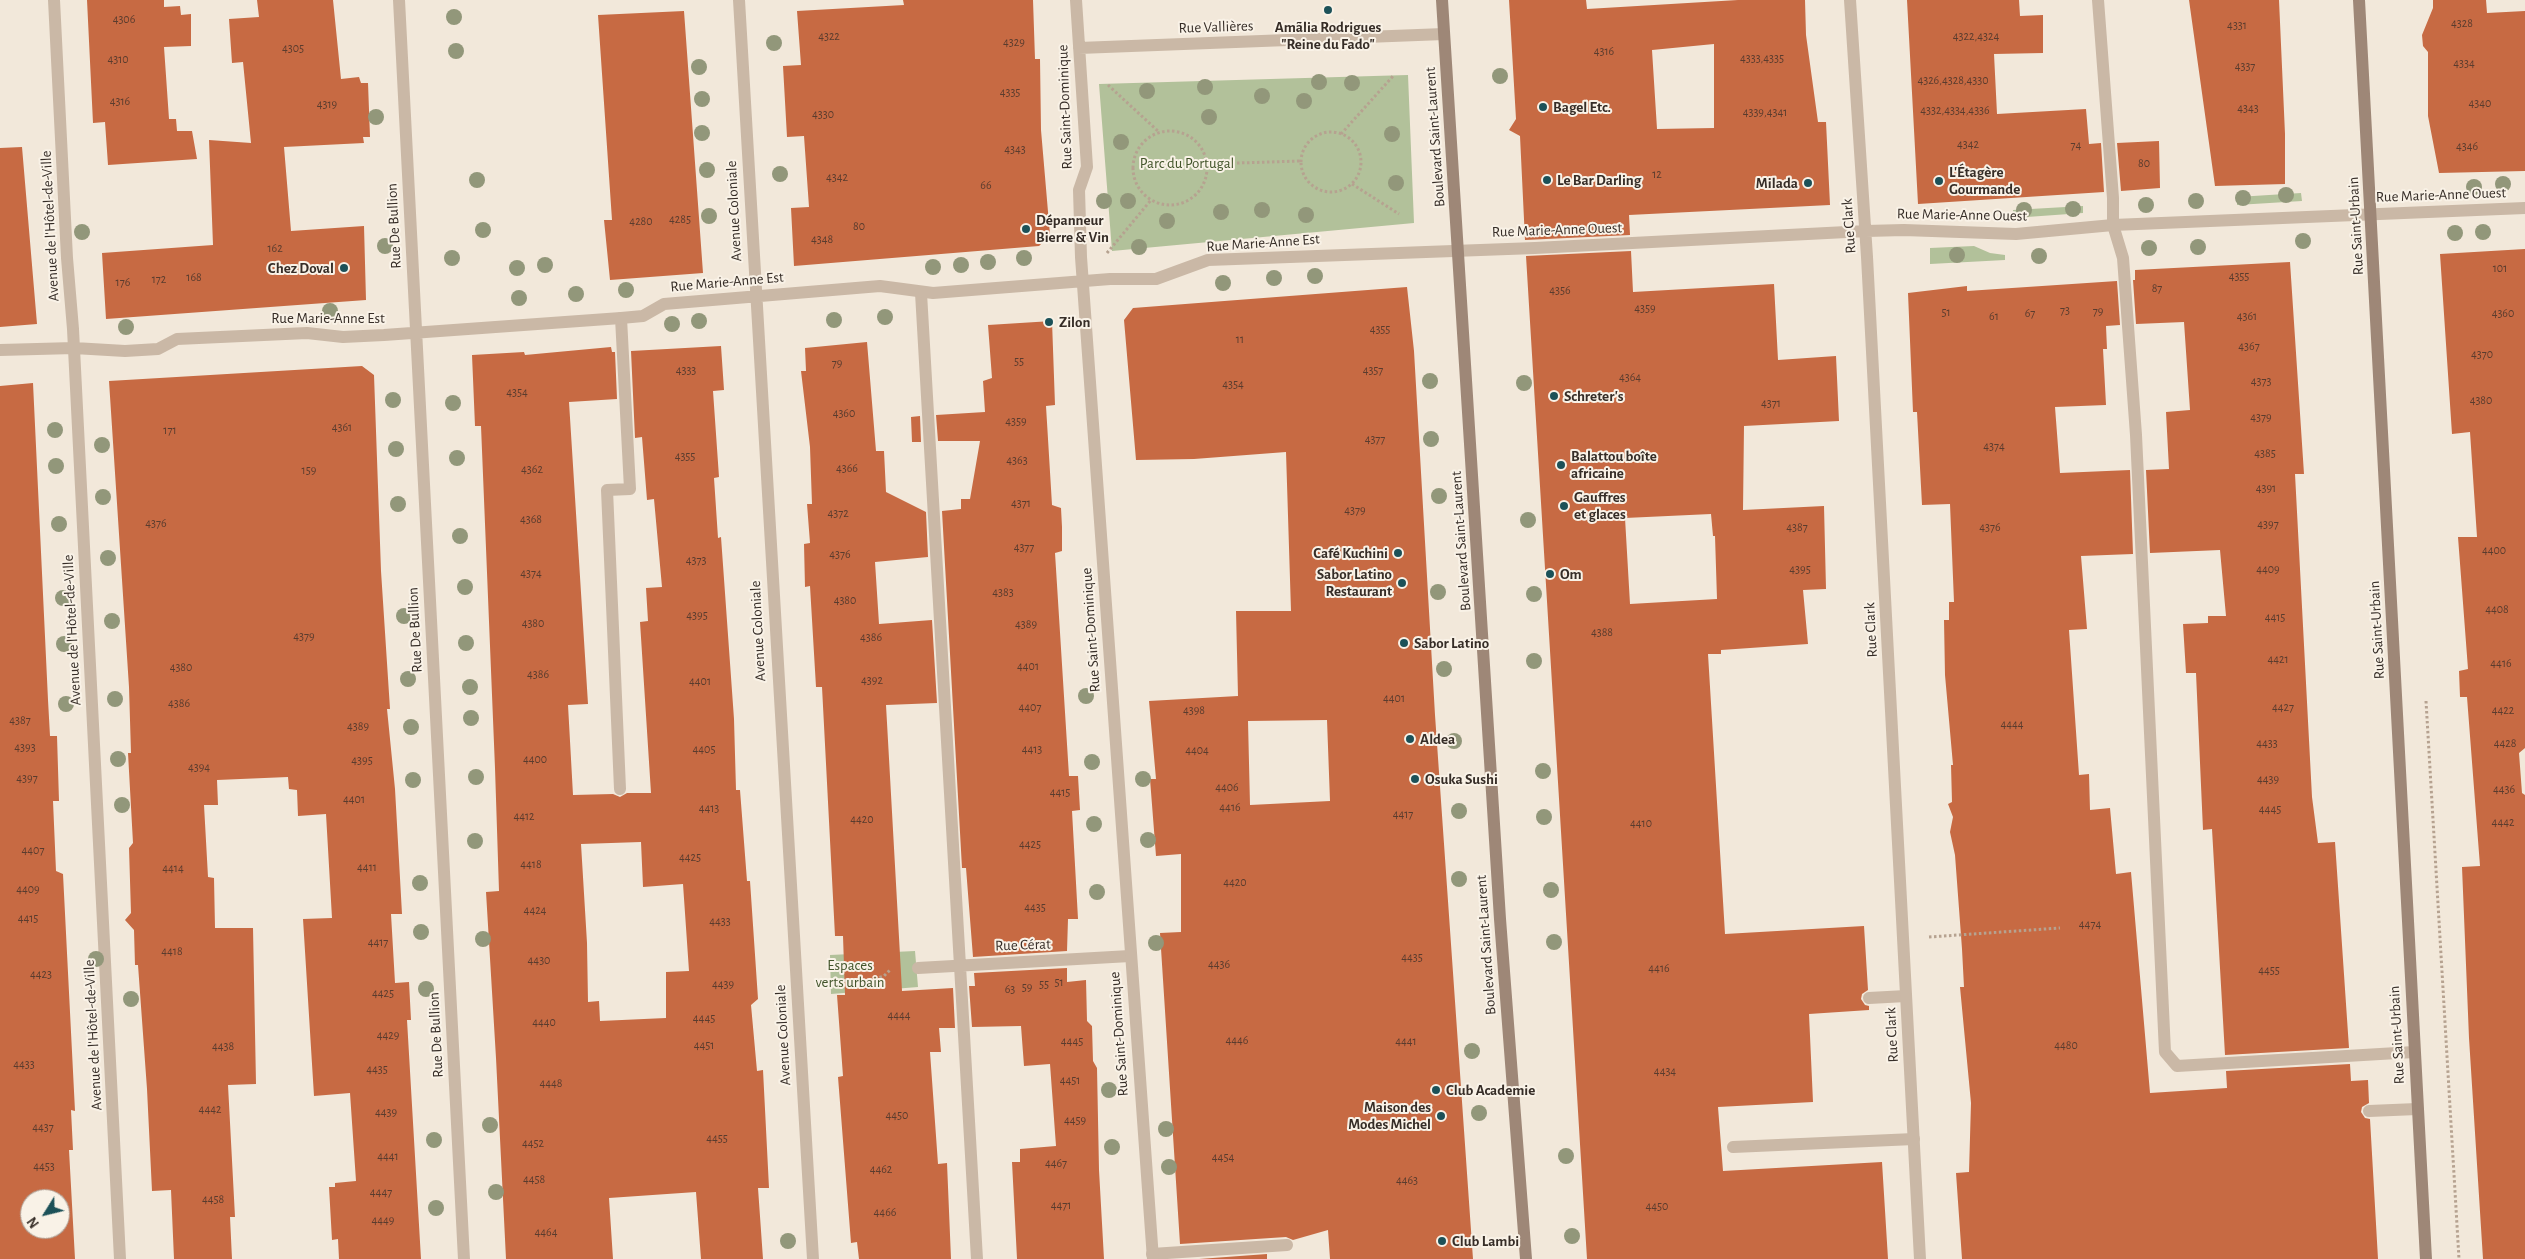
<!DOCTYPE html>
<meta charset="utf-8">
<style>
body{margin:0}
#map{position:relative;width:2525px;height:1259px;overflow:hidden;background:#f2e8da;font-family:"Alegreya Sans",sans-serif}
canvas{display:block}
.north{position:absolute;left:20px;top:1189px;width:50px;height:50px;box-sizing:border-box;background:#f9f2e7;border:1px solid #aba39a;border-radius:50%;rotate:234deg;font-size:14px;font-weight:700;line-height:20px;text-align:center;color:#362d27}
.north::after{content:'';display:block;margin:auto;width:18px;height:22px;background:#1c5158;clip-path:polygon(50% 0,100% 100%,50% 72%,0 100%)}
</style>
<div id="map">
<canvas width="2525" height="1259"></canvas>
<div class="north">N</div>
</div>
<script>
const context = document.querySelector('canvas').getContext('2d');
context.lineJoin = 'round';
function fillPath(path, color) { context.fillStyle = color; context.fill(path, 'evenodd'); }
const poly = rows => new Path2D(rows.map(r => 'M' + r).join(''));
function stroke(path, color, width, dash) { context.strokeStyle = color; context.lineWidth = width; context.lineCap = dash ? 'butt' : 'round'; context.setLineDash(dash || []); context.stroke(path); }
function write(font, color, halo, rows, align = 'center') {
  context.font = font + ' "Alegreya Sans",sans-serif'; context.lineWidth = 4; context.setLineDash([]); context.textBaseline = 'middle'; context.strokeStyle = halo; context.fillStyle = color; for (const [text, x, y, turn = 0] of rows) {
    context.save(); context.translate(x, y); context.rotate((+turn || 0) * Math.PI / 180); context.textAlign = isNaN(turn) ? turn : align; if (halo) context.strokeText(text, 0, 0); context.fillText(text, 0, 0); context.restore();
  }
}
fillPath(poly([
 [1408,75,1414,223,1112,251,1099,84],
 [2301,193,2302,201,2237,205,2237,197],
 [2083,206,2083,213,2013,218,2013,210],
 [1974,246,1990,253,2005,255,2005,260,1930,264,1930,248],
 [915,951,918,987,831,994,830,955]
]), '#b2c19a');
fillPath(poly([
 [87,0,164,0,164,7,180,6,181,15,191,14,191,46,164,47,169,119,176,119,177,131,192,131,197,159,108,165,105,122,93,123],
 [257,0,333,0,341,79,359,77,361,83,368,83,370,137,363,137,364,143,284,147,291,231,364,226,366,300,106,319,102,253,213,245,209,140,251,143,243,62,232,63,229,19,259,17],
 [903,0,1033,0,1035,59,1040,59,1041,130,1050,235,1039,246,794,266,791,208,809,207,804,136,787,137,783,66,801,65,797,11,904,5],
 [1509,0,1586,0,1587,9,1738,0,1805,0,1806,35,1818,122,1826,122,1830,205,1629,215,1630,235,1525,240,1520,136,1509,130,1516,119],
 [1714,44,1714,128,1657,129,1652,50],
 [1907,0,2019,0,2020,16,2043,15,2043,53,1994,54,1997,114,2086,109,2089,144,2101,143,2104,192,1918,204],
 [2189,0,2279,0,2285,134,2285,184,2215,186],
 [2433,0,2486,0,2487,13,2525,11,2525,171,2439,173,2428,116,2428,52,2423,46,2422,35,2433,8],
 [684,11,703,273,610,280,604,220,612,220,598,15],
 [2159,141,2160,188,2121,191,2117,143],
 [22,147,37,324,0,327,0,148],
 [2525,249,2525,748,2519,753,2522,793,2525,795,2525,1259,2483,1259,2469,1038,2462,867,2480,866,2467,697,2460,697,2459,671,2468,669,2458,537,2477,537,2470,432,2452,434,2440,254],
 [1631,251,1633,292,1774,284,1778,360,1836,356,1839,421,1744,426,1743,510,1824,506,1826,589,1803,590,1808,644,1721,650,1721,654,1708,654,1725,934,1864,926,1868,990,1862,994,1861,999,1865,1005,1869,1006,1869,1010,1809,1014,1813,1102,1718,1107,1723,1171,1882,1162,1888,1259,1587,1259,1526,256],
 [1711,514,1713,536,1715,536,1717,599,1630,604,1625,518],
 [2290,262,2304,474,2295,474,2312,797,2318,843,2335,842,2349,1048,2225,1055,2212,829,2203,830,2196,673,2186,673,2183,624,2208,623,2208,616,2226,616,2220,550,2150,553,2146,470,2169,469,2166,412,2190,410,2184,322,2136,324,2133,280,2135,280,2135,270],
 [2117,281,2120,325,2106,326,2107,349,2103,349,2106,405,2055,407,2060,473,2130,470,2133,554,2081,556,2087,629,2069,630,2079,775,2089,774,2090,810,2110,808,2116,874,2131,872,2150,1093,2227,1088,2226,1071,2350,1064,2351,1081,2368,1080,2369,1103,2362,1107,2361,1112,2365,1118,2370,1119,2378,1259,1962,1259,1956,1173,1969,1172,1971,1103,1960,987,1964,987,1962,949,1955,855,1950,832,1953,817,1948,804,1952,802,1951,765,1953,765,1945,675,1944,620,1949,620,1949,602,1954,602,1950,504,1922,505,1917,412,1913,412,1908,293,1967,286,1967,291],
 [1407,287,1414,351,1435,715,1473,1259,1330,1259,1328,1230,1293,1240,1286,1237,1180,1244,1160,933,1181,932,1181,854,1156,856,1150,779,1156,779,1149,701,1238,696,1236,611,1291,611,1286,452,1194,459,1136,460,1124,320,1133,308],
 [1327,720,1330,801,1250,805,1248,721],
 [1052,321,1055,405,1046,406,1052,505,1061,508,1062,527,1062,551,1055,553,1069,776,1078,776,1080,810,1072,811,1078,919,1068,919,1067,951,973,957,966,868,962,868,942,511,961,509,961,499,970,499,980,441,938,441,936,415,985,412,983,381,992,378,988,325],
 [867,342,876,451,884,451,886,492,926,512,928,557,875,562,879,624,932,620,937,703,886,705,902,991,953,988,955,1028,939,1028,941,1052,930,1052,938,1164,947,1163,951,1259,859,1259,857,1242,851,1243,838,1077,843,1076,837,995,845,995,843,936,835,936,822,687,816,687,810,586,805,587,804,544,810,543,807,504,812,504,810,447,801,371,806,371,805,348],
 [721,346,724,390,713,391,719,477,714,478,718,538,721,537,734,719,736,790,740,790,747,881,750,881,758,999,751,1005,757,1071,763,1070,769,1188,758,1188,763,1259,701,1259,696,1192,609,1198,613,1259,506,1259,496,1058,486,892,499,891,495,768,481,426,475,426,472,355,524,352,525,355,611,347,612,352,615,352,617,399,569,402,588,704,568,705,573,795,613,794,620,797,627,793,651,793,640,622,648,621,646,588,662,587,654,499,647,500,642,437,635,438,631,351],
 [641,842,643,887,683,884,689,971,666,972,666,1018,600,1021,599,1001,588,1002,587,943,581,844],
 [362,366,374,375,381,571,390,709,387,709,395,789,402,914,391,914,395,983,409,982,411,1020,407,1020,421,1259,339,1259,338,1239,332,1240,329,1187,335,1187,335,1183,356,1181,350,1093,314,1096,303,919,332,918,326,814,298,816,297,790,289,789,288,777,217,780,218,805,204,805,208,877,214,878,215,928,253,928,256,1084,228,1085,235,1217,230,1217,232,1259,174,1259,171,1190,152,1191,147,1089,138,965,135,965,134,930,125,920,131,913,129,848,133,843,128,753,131,753,129,687,109,381],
 [33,383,48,700,50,736,57,736,59,801,53,801,56,871,63,874,75,1111,71,1110,73,1150,69,1150,75,1259,0,1259,0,386],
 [30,1199,60,1199,60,1229,30,1229],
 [920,416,921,442,912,442,911,417],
 [1067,968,1067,982,1086,980,1087,1021,1092,1026,1093,1061,1097,1068,1099,1170,1104,1259,1017,1259,1012,1162,1020,1162,1020,1149,1056,1146,1050,1064,1024,1066,1021,1026,972,1027,969,986,975,986,974,973],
 [1267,1254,1267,1259,1199,1259]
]), '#c76a43');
stroke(poly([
 [1108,85,1159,132],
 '1133 168a37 37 0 1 1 74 0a37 37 0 1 1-74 0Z',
 '1301 162a30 30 0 1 1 60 0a30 30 0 1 1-60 0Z',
 [1341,134,1394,75],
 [1207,164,1300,161],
 [1352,184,1399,214],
 [1107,253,1151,200],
 [2426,701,2459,1259],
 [1929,937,2060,928],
 [830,980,867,981,884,976,891,969]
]), '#b6a290', 3, [2.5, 2.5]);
stroke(poly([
 [2098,0,2113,198,2113,225,2123,258,2136,435,2165,1052,2177,1066,2414,1052],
 [921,293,977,1259],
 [620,789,607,490,630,489,621,318],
 [918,968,1130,956],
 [1869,998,1906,996],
 [2369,1111,2417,1109],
 [1733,1147,1914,1139],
 [1152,1254,1287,1245]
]), '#cab8a6', 12);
stroke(poly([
 [54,0,67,258,73,329,120,1259],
 [399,0,464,1259],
 [739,0,813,1259],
 [1076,0,1087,167,1079,190,1081,257,1153,1259],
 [1850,0,1867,257,1920,1259],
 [1079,48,1444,34],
 [0,350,74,348,125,351,158,349,177,339,307,333,343,337,384,335,621,318,643,316,664,304,880,286,933,293,1110,279,1156,279,1208,260,1535,248,1866,231,1904,230,2016,234,2113,225,2525,208]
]), '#cab8a6', 12);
stroke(poly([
 [1442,0,1500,919,1526,1259],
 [2359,0,2426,1259]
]), '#9e8777', 12);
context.fillStyle = '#92977a';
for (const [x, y] of [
 [454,17],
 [774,43],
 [456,51],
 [699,67],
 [1500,76],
 [1319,82],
 [1352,83],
 [1205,87],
 [1147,91],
 [1262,96],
 [702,99],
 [1304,101],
 [376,117],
 [1209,117],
 [702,133],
 [1392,134],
 [1121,142],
 [707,170],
 [780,174],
 [477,180],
 [1396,183],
 [2503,184],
 [2474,187],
 [2286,195],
 [2243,198],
 [1104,201],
 [1128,201],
 [2196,201],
 [2146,205],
 [2073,209],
 [1262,210],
 [2024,210],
 [1221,212],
 [1306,215],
 [709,216],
 [1167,221],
 [483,230],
 [82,232],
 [2483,232],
 [2455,233],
 [2303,241],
 [385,246],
 [1139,247],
 [2198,247],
 [2149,248],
 [1957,255],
 [2039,256],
 [452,258],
 [1024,258],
 [988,262],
 [545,265],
 [961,265],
 [933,267],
 [517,268],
 [1315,276],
 [1274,278],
 [1223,283],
 [626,290],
 [576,294],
 [519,298],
 [330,311],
 [885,317],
 [834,320],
 [699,321],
 [672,324],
 [126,327],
 [1430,381],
 [1524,383],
 [393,400],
 [453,403],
 [55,430],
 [1431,439],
 [102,445],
 [396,449],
 [457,458],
 [56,466],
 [1439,496],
 [103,497],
 [398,504],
 [1528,520],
 [59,524],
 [460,536],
 [108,558],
 [465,587],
 [1438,592],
 [1534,594],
 [63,598],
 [404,616],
 [112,621],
 [466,643],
 [64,644],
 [1534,661],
 [1444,669],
 [408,679],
 [470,687],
 [1086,696],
 [115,699],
 [66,704],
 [471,718],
 [411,727],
 [1454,741],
 [118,759],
 [1092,762],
 [1543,771],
 [476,777],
 [1143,779],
 [413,780],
 [122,805],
 [1459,811],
 [1544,817],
 [1094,824],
 [1148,840],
 [475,841],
 [1459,879],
 [420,883],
 [1551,890],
 [1097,892],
 [421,932],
 [483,939],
 [1554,942],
 [1156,943],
 [96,959],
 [426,989],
 [131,999],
 [1472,1051],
 [1109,1090],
 [1479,1113],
 [490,1125],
 [1166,1129],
 [434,1140],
 [1112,1147],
 [1566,1156],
 [1169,1167],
 [496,1192],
 [436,1208],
 [1572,1236],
 [788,1241]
]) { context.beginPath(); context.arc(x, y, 8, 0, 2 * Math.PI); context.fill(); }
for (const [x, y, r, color] of [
 [1328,10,5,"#1c5158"],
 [1543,107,5,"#1c5158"],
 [1547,180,5,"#1c5158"],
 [1939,181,5,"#1c5158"],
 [1808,183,5,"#1c5158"],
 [1026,229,5,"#1c5158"],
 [344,268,5,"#1c5158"],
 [1049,322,5,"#1c5158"],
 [1554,396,5,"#1c5158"],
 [1561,465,5,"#1c5158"],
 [1564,506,5,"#1c5158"],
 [1398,553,5,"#1c5158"],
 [1550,574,5,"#1c5158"],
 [1402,583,5,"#1c5158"],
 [1404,643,5,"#1c5158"],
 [1410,739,5,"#1c5158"],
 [1415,779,5,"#1c5158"],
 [1436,1090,5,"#1c5158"],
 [1441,1116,5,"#1c5158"],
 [1442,1241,5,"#1c5158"]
]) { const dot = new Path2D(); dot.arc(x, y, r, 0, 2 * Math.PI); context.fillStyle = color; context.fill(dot); stroke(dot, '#f9f2e7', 2); }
write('12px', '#5a3c2e', null, [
 ["4306",124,19],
 ["4328",2462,23],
 ["4331",2237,25],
 ["4322",829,36],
 ["4322,4324",1976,36],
 ["4329",1014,42],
 ["4305",293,48],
 ["4316",1604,51],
 ["4333,4335",1762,58],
 ["4310",118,59],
 ["4334",2464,63],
 ["4337",2245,66],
 ["4326,4328,4330",1953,80],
 ["4335",1010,92],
 ["4316",120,101],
 ["4340",2480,103],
 ["4319",327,104],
 ["4343",2248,108],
 ["4332,4334,4336",1955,110],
 ["4339,4341",1765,112],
 ["4330",823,114],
 ["4342",1968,144],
 ["74",2076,145],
 ["4346",2467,146],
 ["4343",1015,149],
 ["80",2144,163],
 ["12",1657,174],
 ["4342",837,177],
 ["66",986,185],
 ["4285",680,219],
 ["4280",641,221],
 ["80",859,226],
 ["4348",822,239],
 ["162",275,248],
 ["101",2500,268],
 ["4355",2239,276],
 ["168",194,277],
 ["172",159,279],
 ["176",123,282],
 ["87",2157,288],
 ["4356",1560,290],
 ["4359",1645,308],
 ["73",2065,310],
 ["79",2098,311],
 ["51",1946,312],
 ["67",2030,313],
 ["4360",2503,313],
 ["61",1994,316],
 ["4361",2247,316],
 ["4355",1380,329],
 ["11",1240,339],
 ["4367",2249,346],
 ["4370",2482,354],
 ["55",1019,361],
 ["79",837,363],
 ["4333",686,370],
 ["4357",1373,370],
 ["4364",1630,377],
 ["4373",2261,381],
 ["4354",1233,384],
 ["4354",517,392],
 ["4380",2481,400],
 ["4371",1771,403],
 ["4360",844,413],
 ["4379",2261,417],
 ["4359",1016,421],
 ["4361",342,427],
 ["171",170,430],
 ["4377",1375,439],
 ["4374",1994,446],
 ["4385",2265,453],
 ["4355",685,456],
 ["4363",1017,460],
 ["4366",847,468],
 ["4362",532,469],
 ["159",309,470],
 ["4391",2266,488],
 ["4371",1021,503],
 ["4379",1355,510],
 ["4372",838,513],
 ["4368",531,519],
 ["4376",156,523],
 ["4397",2268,524],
 ["4387",1797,527],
 ["4376",1990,527],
 ["4377",1024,547],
 ["4400",2494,550],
 ["4376",840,554],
 ["4373",696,560],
 ["4395",1800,569],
 ["4409",2268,569],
 ["4374",531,573],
 ["4383",1003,592],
 ["4380",845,600],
 ["4408",2497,609],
 ["4395",697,615],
 ["4415",2275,617],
 ["4380",533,623],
 ["4389",1026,624],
 ["4388",1602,632],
 ["4379",304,636],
 ["4386",871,637],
 ["4421",2278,659],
 ["4416",2501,663],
 ["4401",1028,666],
 ["4380",181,667],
 ["4386",538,674],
 ["4392",872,680],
 ["4401",700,681],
 ["4401",1394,698],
 ["4386",179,703],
 ["4407",1030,707],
 ["4427",2283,707],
 ["4398",1194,710],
 ["4422",2503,710],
 ["4387",20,720],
 ["4444",2012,724],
 ["4389",358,726],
 ["4433",2267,743],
 ["4428",2505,743],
 ["4393",25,747],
 ["4405",704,749],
 ["4413",1032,749],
 ["4404",1197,750],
 ["4400",535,759],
 ["4395",362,760],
 ["4394",199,767],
 ["4397",27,778],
 ["4439",2268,779],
 ["4406",1227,787],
 ["4436",2504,789],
 ["4415",1060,792],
 ["4401",354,799],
 ["4416",1230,807],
 ["4413",709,808],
 ["4445",2270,809],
 ["4417",1403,814],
 ["4412",524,816],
 ["4420",862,819],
 ["4442",2503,822],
 ["4410",1641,823],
 ["4425",1030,844],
 ["4407",33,850],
 ["4425",690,857],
 ["4418",531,864],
 ["4411",367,867],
 ["4414",173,868],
 ["4420",1235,882],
 ["4409",28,889],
 ["4435",1035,907],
 ["4424",535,910],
 ["4415",28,918],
 ["4433",720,921],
 ["4474",2090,924],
 ["4417",378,942],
 ["4418",172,951],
 ["4435",1412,957],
 ["4430",539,960],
 ["4436",1219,964],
 ["4416",1659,968],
 ["4455",2269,970],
 ["4423",41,974],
 ["51",1059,982],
 ["4439",723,984],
 ["55",1044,984],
 ["59",1027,987],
 ["63",1010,989],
 ["4425",383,993],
 ["4444",899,1015],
 ["4445",704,1018],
 ["4440",544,1022],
 ["4429",388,1035],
 ["4446",1237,1040],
 ["4445",1072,1041],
 ["4441",1406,1041],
 ["4451",704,1045],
 ["4480",2066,1045],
 ["4438",223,1046],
 ["4433",24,1064],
 ["4435",377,1069],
 ["4434",1665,1071],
 ["4451",1070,1080],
 ["4448",551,1083],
 ["4442",210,1109],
 ["4439",386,1112],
 ["4450",897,1115],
 ["4459",1075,1120],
 ["4437",43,1127],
 ["4455",717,1138],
 ["4452",533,1143],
 ["4441",388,1156],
 ["4454",1223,1157],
 ["4467",1056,1163],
 ["4453",44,1166],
 ["4462",881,1169],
 ["4458",534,1179],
 ["4463",1407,1180],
 ["4447",381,1192],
 ["4458",213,1199],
 ["4471",1061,1205],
 ["4450",1657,1206],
 ["4466",885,1212],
 ["4449",383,1220],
 ["4464",546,1232]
]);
write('15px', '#362d27', '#f9f2e7', [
 ["Rue Vallières",1216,27,-2],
 ["Rue Saint-Dominique",1065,107,-92],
 ["Boulevard Saint-Laurent",1435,137,-94],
 ["Rue Marie-Anne Ouest",2441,195,-2],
 ["Avenue Coloniale",734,211,-93],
 ["Rue Marie-Anne Ouest",1962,215,1],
 ["Avenue de l'Hôtel-de-Ville",50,226,-93],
 ["Rue De Bullion",394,226,-93],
 ["Rue Clark",1849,226,-94],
 ["Rue Saint-Urbain",2356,226,-93],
 ["Rue Marie-Anne Ouest",1557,230,-2],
 ["Rue Marie-Anne Est",1263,243,-4],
 ["Rue Marie-Anne Est",727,282,-5],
 ["Rue Marie-Anne Est",328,318],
 ["Boulevard Saint-Laurent",1461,541,-94],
 ["Avenue de l'Hôtel-de-Ville",72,630,-93],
 ["Rue De Bullion",415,630,-93],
 ["Rue Saint-Dominique",1091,630,-94],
 ["Rue Clark",1871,630,-93],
 ["Rue Saint-Urbain",2377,630,-93],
 ["Avenue Coloniale",758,631,-93],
 ["Rue Cérat",1023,945,-2],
 ["Boulevard Saint-Laurent",1486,945,-94],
 ["Rue Saint-Dominique",1119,1034,-94],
 ["Avenue de l'Hôtel-de-Ville",93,1035,-93],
 ["Rue De Bullion",436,1035,-93],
 ["Avenue Coloniale",783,1035,-93],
 ["Rue Clark",1892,1035,-93],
 ["Rue Saint-Urbain",2397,1035,-93]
]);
write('bold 15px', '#362d27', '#f9f2e7', [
 ["Amãlia Rodrigues",1328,27,"center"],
 ["\"Reine du Fado\"",1328,44,"center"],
 ["Bagel Etc.",1553,107],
 ["L'Étagère",1949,172],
 ["Gourmande",1949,189],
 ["Le Bar Darling",1557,180],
 ["Milada",1798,183,"right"],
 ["Dépanneur",1036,220],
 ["Bierre & Vin",1036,237],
 ["Chez Doval",334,268,"right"],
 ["Zilon",1059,322],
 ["Schreter's",1564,396],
 ["Balattou boîte",1571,456],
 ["africaine",1571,473],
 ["Gauffres",1574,497],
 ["et glaces",1574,514],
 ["Café Kuchini",1388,553,"right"],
 ["Sabor Latino",1392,574,"right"],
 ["Restaurant",1392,591,"right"],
 ["Om",1560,574],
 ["Sabor Latino",1414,643],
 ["Aldea",1420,739],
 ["Osuka Sushi",1425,779],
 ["Club Academie",1446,1090],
 ["Maison des",1431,1107,"right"],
 ["Modes Michel",1431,1124,"right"],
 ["Club Lambi",1452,1241]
], 'left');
write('15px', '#43552b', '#f9f2e7', [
 ["Parc du Portugal",1187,163],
 ["Espaces",850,965],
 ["verts urbain",850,982]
]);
</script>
